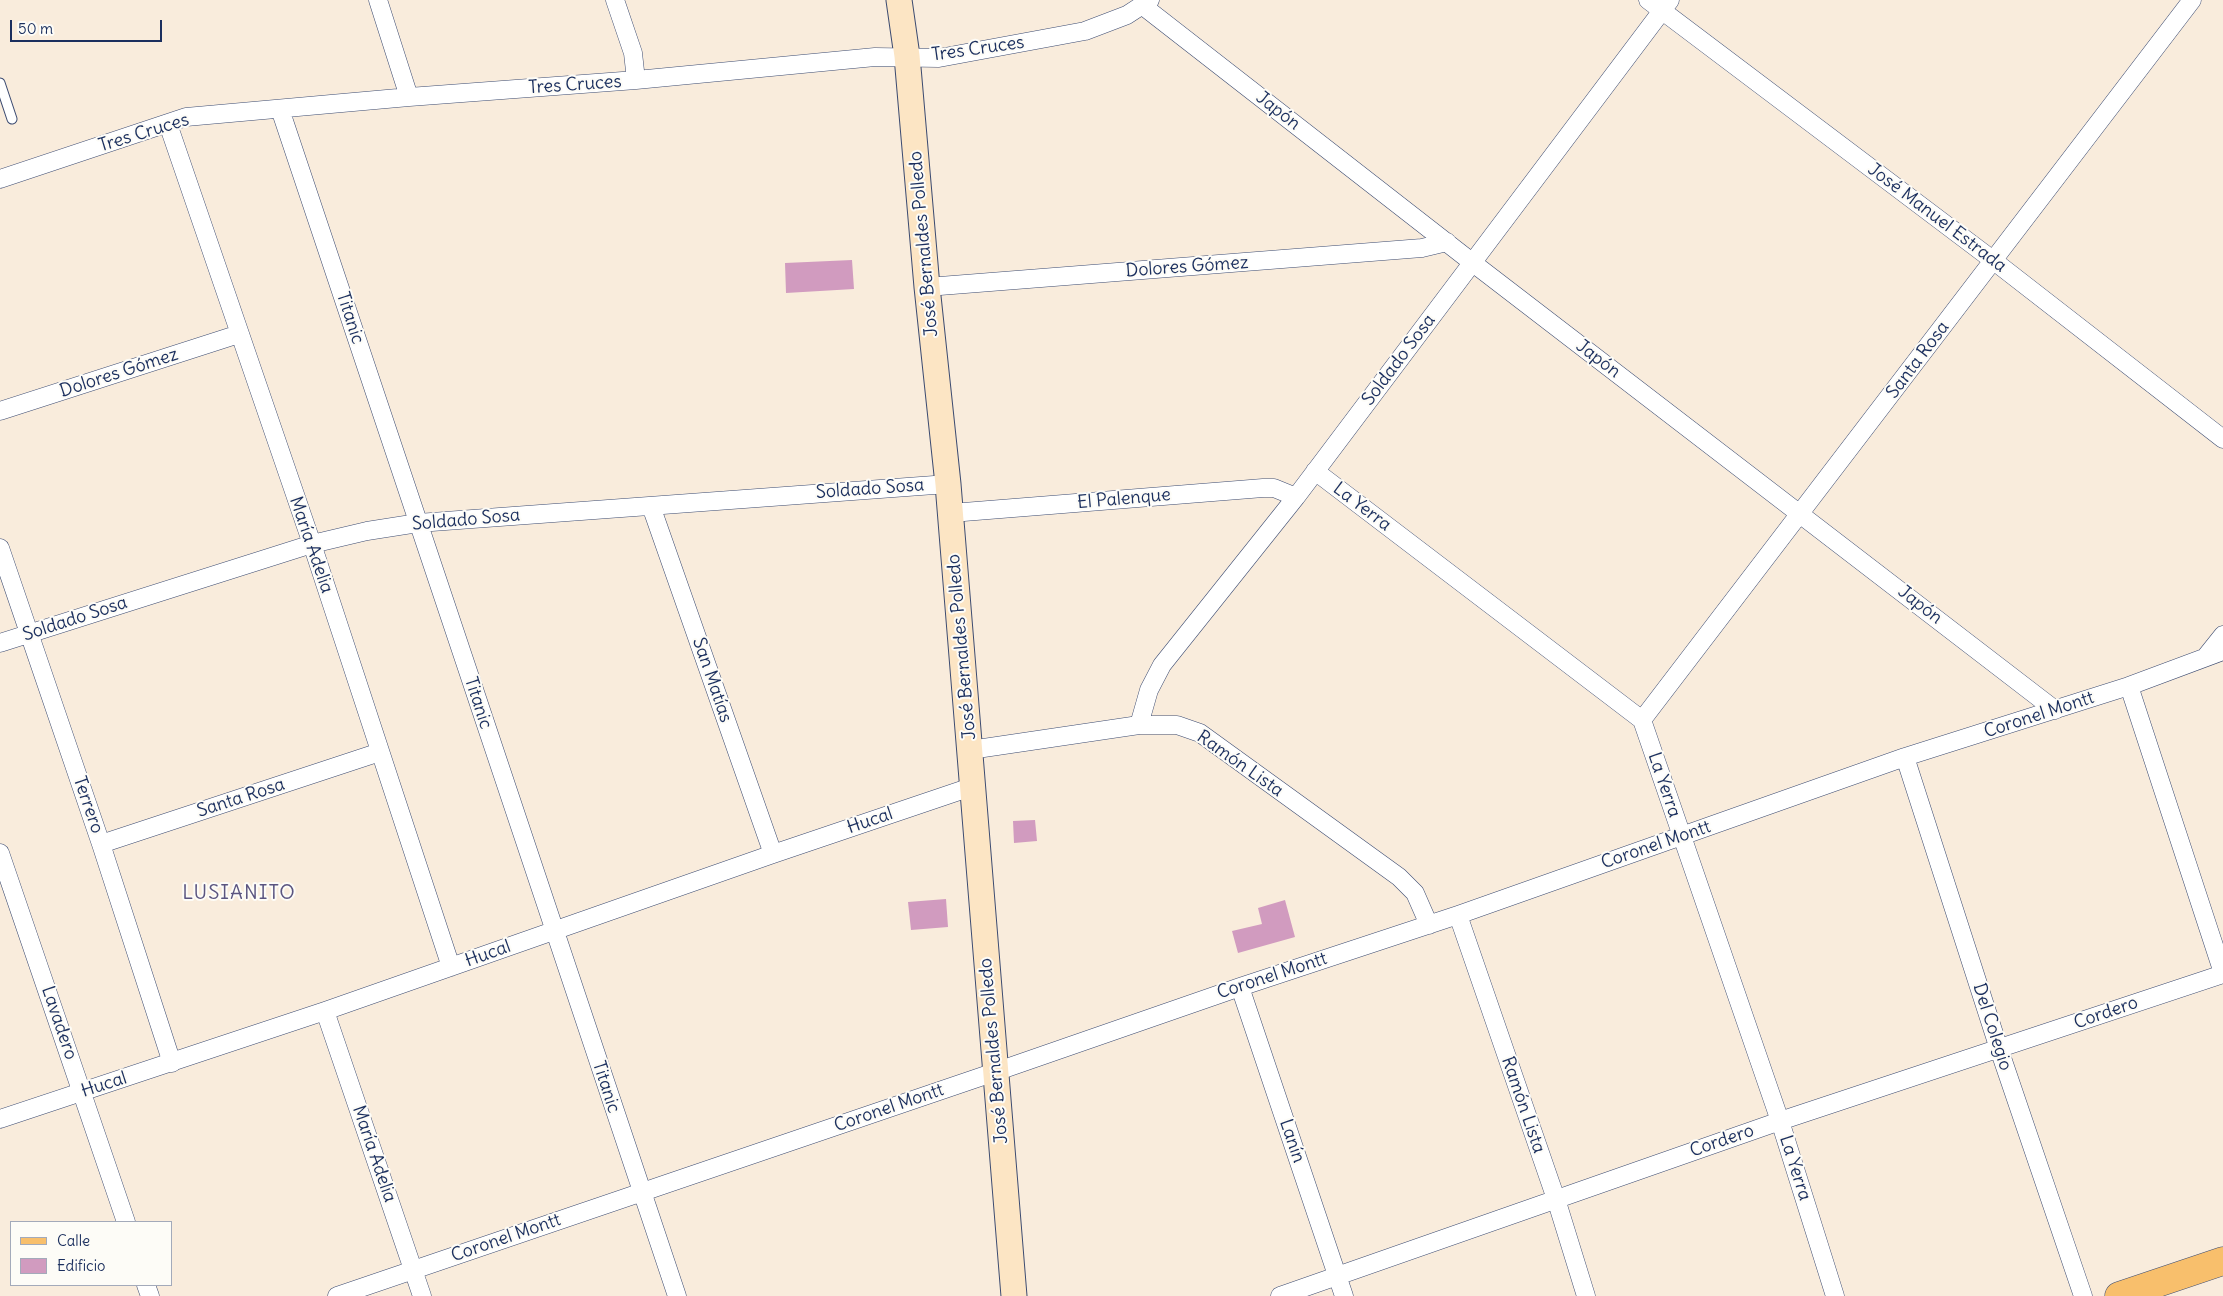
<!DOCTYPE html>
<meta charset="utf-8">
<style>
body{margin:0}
#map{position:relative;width:2223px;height:1296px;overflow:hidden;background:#f9ecdc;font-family:Delius,sans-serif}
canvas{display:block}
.legend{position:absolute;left:10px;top:1221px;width:162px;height:65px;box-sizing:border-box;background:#fdfcf7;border:1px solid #a3aaba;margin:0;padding:6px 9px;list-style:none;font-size:15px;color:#1b2f5e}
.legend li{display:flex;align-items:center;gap:10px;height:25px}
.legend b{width:25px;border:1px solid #a3aaba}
.scale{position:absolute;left:10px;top:20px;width:152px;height:22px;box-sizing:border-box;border:2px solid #1b2f5e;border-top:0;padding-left:6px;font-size:15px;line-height:18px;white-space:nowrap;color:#1b2f5e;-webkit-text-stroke:4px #fdfcf7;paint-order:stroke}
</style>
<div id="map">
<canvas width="2223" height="1296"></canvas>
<ul class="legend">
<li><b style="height:6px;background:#f8bf6c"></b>Calle</li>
<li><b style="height:14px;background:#d19bbf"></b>Edificio</li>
</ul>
<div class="scale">50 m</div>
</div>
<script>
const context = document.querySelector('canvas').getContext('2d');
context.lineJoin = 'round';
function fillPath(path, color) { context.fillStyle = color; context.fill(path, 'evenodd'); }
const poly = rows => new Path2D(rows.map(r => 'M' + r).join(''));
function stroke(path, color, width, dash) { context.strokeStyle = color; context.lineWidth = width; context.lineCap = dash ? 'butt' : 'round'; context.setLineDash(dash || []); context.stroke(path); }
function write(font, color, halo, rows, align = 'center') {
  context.font = font + ' Delius,sans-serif'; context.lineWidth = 4; context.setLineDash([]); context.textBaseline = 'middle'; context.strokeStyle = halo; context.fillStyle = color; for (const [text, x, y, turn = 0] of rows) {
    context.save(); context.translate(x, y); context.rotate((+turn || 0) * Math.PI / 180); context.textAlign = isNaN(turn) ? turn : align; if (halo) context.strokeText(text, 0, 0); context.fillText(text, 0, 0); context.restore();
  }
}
fillPath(poly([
 [852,260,854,289,786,293,785,263],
 [1035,820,1037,841,1014,843,1013,821],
 [946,899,948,927,911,930,908,902],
 [1285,900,1295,937,1238,953,1232,931,1262,924,1258,908]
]), '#d19bbf');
const lane = poly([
 [0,83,12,119]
]);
const street = poly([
 [378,0,409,97],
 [615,0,633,53,636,80],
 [1648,0,1994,261,2223,439],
 [1143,6,1473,263,2055,710],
 [280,109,677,1296],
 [168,124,312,544,451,967],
 [0,179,186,117,409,97,636,80,875,57,939,58,1085,31,1127,15,1150,0],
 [927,287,1422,248,1447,242],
 [0,411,239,334],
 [1315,471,1642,720,1780,1121,1835,1296],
 [651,506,773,854],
 [951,513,1263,488,1274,488,1296,497],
 [0,548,101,844,172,1063],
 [0,643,312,544,367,531,418,523,948,484],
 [2207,655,2223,635],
 [2129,686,2223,973],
 [1642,720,2192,0],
 [1139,725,1149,690,1162,665,1296,497,1670,0],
 [970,750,1139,725,1177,725,1200,733,1399,877,1415,893,1429,925],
 [1905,757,1999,1049,2083,1296],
 [101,844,380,752],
 [0,853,126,1222],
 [1458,915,1556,1199,1586,1296],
 [1240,987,1344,1296],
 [325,1011,422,1296],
 [0,1119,325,1011,773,854,974,786],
 [146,1285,150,1296],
 [337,1296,995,1072,1240,987,1458,915,1905,757,2129,686,2223,651],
 [1280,1296,1780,1121,2223,974]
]);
const secondary = poly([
 [899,0,907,56,927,287,948,484,1014,1296]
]);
const primary = poly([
 [2119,1296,2223,1261]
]);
stroke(lane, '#3c4b71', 11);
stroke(street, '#3c4b71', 19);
stroke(secondary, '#3c4b71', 27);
stroke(primary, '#3c4b71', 29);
stroke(lane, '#fff', 9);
stroke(street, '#fff', 18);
stroke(secondary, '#fce5c4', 25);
stroke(primary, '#f8bf6c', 28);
write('18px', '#1b2f5e', '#fdfcf7', [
 ["Tres Cruces",978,49,-8],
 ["Tres Cruces",575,85,-4],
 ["Japón",1278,111,38],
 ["Tres Cruces",144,133,-17],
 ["José Manuel Estrada",1937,218,37],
 ["José Bernaldes Polledo",924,244,-95],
 ["Dolores Gómez",1187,267,-4],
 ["Titanic",350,318,72],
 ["Japón",1598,359,37],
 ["Soldado Sosa",1399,360,-53],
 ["Santa Rosa",1918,360,-53],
 ["Dolores Gómez",119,373,-18],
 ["Soldado Sosa",870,489,-4],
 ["El Palenque",1124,499,-5],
 ["La Yerra",1362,507,37],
 ["Soldado Sosa",466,520,-5],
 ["María Adelia",311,545,71],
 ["Japón",1920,605,38],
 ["Soldado Sosa",75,619,-18],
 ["José Bernaldes Polledo",962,647,-95],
 ["San Matías",712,680,71],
 ["Titanic",478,703,72],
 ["Coronel Montt",2039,715,-18],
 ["Ramón Lista",1240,764,35],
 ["La Yerra",1664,785,71],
 ["Santa Rosa",241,798,-18],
 ["Terrero",88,805,71],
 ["Hucal",870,821,-19],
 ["Coronel Montt",1656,845,-19],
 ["Hucal",488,954,-20],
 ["Coronel Montt",1272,976,-18],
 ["Cordero",2106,1013,-19],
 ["Lavadero",59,1023,71],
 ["Del Colegio",1992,1027,72],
 ["José Bernaldes Polledo",994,1051,-95],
 ["Hucal",104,1085,-18],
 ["Titanic",606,1087,72],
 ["Ramón Lista",1523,1105,71],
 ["Coronel Montt",889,1108,-19],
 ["Lanín",1292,1141,71],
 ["Cordero",1722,1141,-19],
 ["María Adelia",374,1154,71],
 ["La Yerra",1795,1168,72],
 ["Coronel Montt",506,1238,-19]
]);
context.letterSpacing = '1px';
write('20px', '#5b5580', '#fdfcf7', [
 ["LUSIANITO",239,893]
]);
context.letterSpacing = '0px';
</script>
